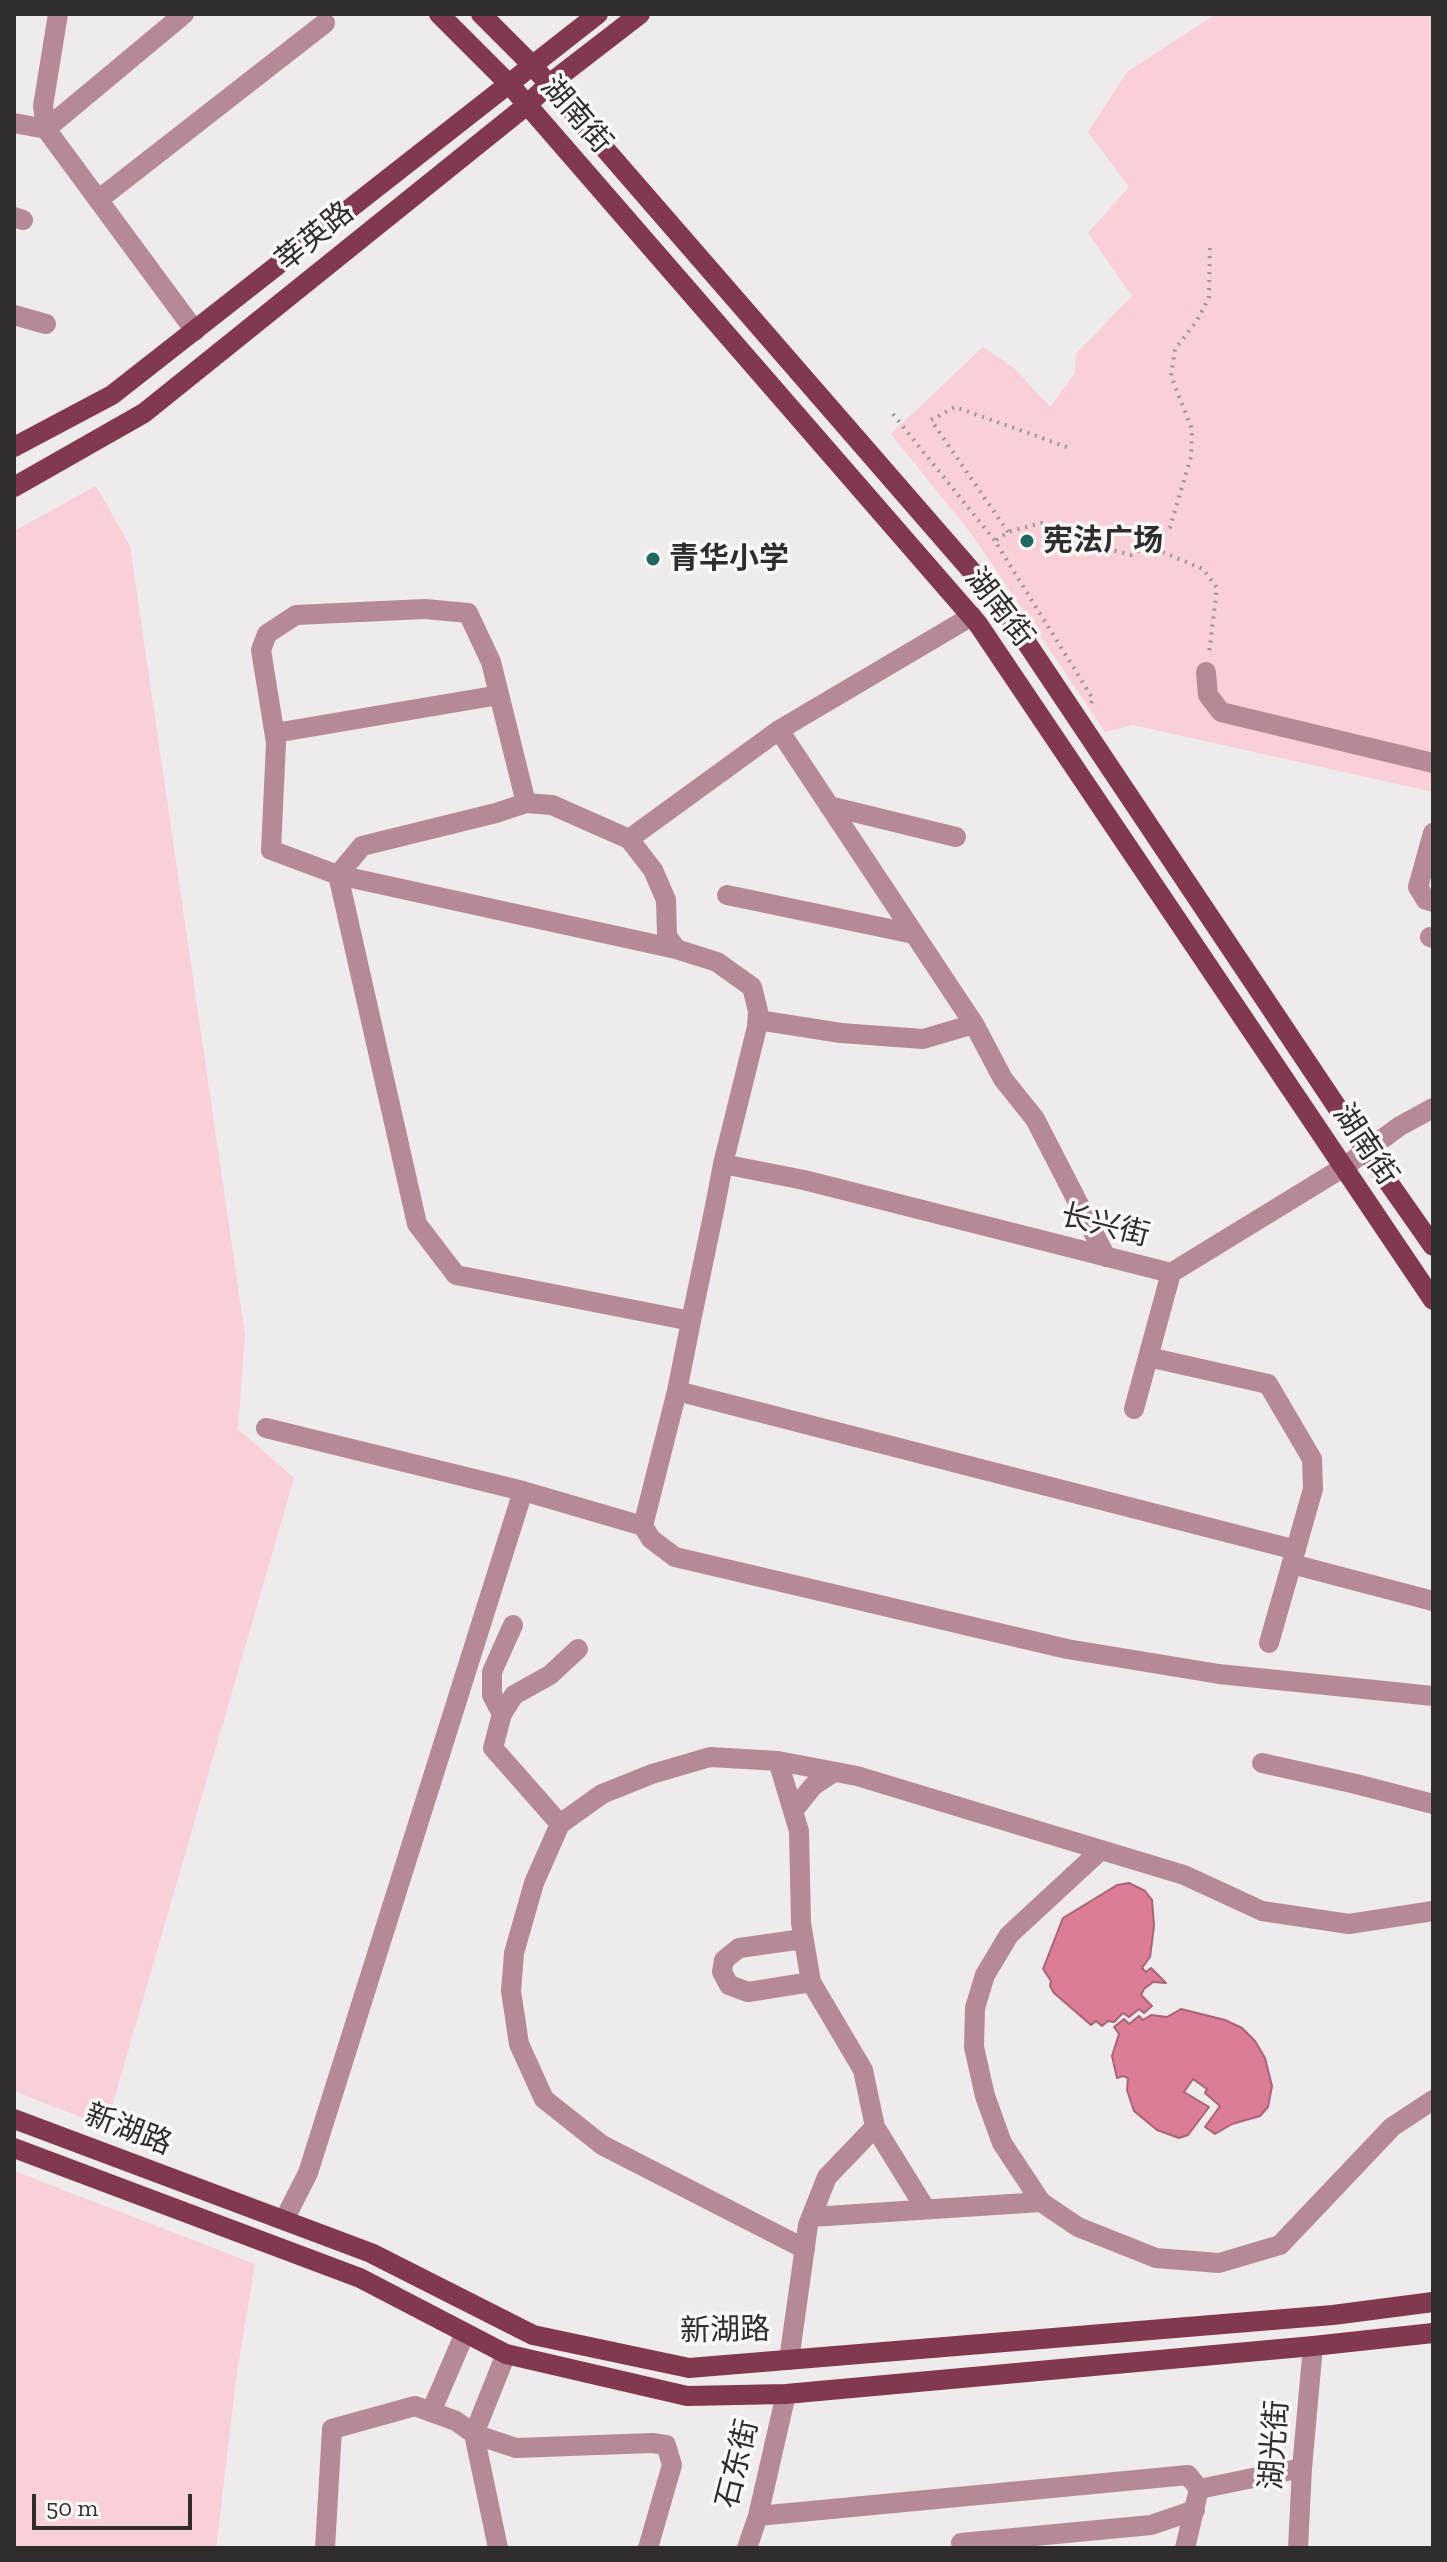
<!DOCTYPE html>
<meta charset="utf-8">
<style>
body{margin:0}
#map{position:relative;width:1447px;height:2562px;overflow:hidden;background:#efeaeb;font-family:"Zilla Slab",serif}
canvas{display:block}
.frame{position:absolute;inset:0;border:16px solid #2f2d2d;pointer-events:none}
.scale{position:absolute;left:32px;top:2494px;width:160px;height:36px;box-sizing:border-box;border:4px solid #2f2d2d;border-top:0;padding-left:10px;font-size:24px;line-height:28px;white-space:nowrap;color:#2f2d2d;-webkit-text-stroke:6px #fcf8f8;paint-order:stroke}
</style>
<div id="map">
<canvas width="1447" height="2562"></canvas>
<div class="frame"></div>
<div class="scale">50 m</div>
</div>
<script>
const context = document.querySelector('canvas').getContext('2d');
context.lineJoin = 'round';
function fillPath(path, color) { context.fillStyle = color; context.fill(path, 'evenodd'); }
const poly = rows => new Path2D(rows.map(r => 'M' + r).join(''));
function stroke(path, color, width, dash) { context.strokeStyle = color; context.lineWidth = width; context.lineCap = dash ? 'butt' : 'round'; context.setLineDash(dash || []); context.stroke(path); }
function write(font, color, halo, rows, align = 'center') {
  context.font = font + ' "Zilla Slab","Noto Sans SC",serif'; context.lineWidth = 7; context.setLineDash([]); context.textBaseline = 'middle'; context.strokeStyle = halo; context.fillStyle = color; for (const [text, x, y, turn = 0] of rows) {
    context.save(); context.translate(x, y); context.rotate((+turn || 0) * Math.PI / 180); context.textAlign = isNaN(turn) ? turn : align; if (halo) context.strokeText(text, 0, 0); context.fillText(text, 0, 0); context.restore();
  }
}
fillPath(poly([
 [1216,14,1433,14,1433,792,1133,725,1105,732,973,536,891,434,983,347,1014,368,1050,407,1075,373,1076,354,1132,296,1088,233,1129,187,1088,132,1127,72],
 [96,486,130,546,245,1335,238,1429,294,1478,106,2127,14,2091,14,531],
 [14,2171,255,2264,237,2372,216,2548,14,2548]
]), '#f9cfd8');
const water = poly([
 [1129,1883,1145,1891,1152,1900,1154,1926,1150,1957,1142,1968,1146,1972,1151,1968,1166,1983,1153,1982,1144,1989,1141,1995,1152,2006,1144,2013,1139,2009,1129,2017,1123,2013,1114,2022,1108,2021,1102,2026,1096,2021,1091,2025,1054,1993,1050,1986,1051,1981,1043,1969,1063,1918,1117,1885,1129,1883],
 [1181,2009,1225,2020,1242,2028,1255,2041,1265,2058,1272,2086,1268,2107,1260,2116,1232,2124,1215,2134,1205,2127,1220,2106,1205,2093,1207,2089,1193,2079,1184,2092,1209,2107,1188,2135,1179,2138,1157,2130,1134,2111,1127,2090,1128,2078,1123,2076,1117,2078,1112,2056,1119,2034,1114,2027,1124,2019,1129,2024,1139,2016,1143,2020,1151,2015,1167,2017,1181,2009]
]);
fillPath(water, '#dd7c95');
stroke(water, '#a96476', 2);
stroke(poly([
 [893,414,995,541],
 [1008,532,931,420,955,407,1067,447],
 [1148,546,1203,569,1217,588,1209,654],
 [1091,703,1093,699,995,541,1008,532,1041,523,1082,533,1108,549,1131,555,1148,546,1170,527,1191,457,1192,429,1171,376,1175,349,1196,322,1209,298,1210,244]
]), '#999696', 4, [2, 6]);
stroke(poly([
 [58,14,43,106,46,129,195,331],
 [14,123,46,129,184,14],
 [98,200,325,23],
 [14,217,23,220],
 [14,315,46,324],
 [1206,672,1208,695,1221,712,1433,763],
 [779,730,974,1024],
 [275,733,499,695],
 [526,803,491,662,468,613,425,609,296,615,267,634,261,650,276,743,271,850,338,875,676,949],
 [829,806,956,837],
 [1433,833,1418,887,1426,900,1433,902],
 [629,839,779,730,972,616],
 [727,895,914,934],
 [1430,937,1433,938],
 [758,1020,841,1033,923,1039,974,1024,1003,1079,1035,1119,1106,1257],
 [723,1164,804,1180,1171,1273,1344,1167,1400,1126,1433,1108],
 [691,1321,456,1275,417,1224,338,875,362,846,496,813,526,803,552,805,629,839,653,870,666,900,667,936,676,949,717,962,752,987,758,1011,757,1027,723,1164,715,1206,691,1321,677,1391,1296,1550],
 [1148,1357,1268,1384,1312,1459,1313,1489,1269,1643],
 [1134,1409,1171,1273],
 [266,1428,523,1491,643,1526,677,1391],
 [643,1526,651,1539,675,1557,1067,1649,1219,1674,1433,1696],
 [1292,1564,1433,1601],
 [513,1625,492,1672,492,1695,502,1714,493,1748,560,1824],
 [502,1714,514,1695,550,1675,578,1649],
 [778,1761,799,1831,801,1923,811,1982,863,2070,875,2127,925,2208],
 [1262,1763,1356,1784,1433,1804],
 [793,1811,813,1786,834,1772],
 [1101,1850,1009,1935,985,1975,975,2008,974,2047,985,2096,1002,2143,1041,2202,1078,2227,1156,2258,1219,2263,1280,2245,1392,2127,1433,2100],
 [803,1939,739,1948,724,1960,722,1972,729,1985,748,1992,811,1982],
 [811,2217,1041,2202],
 [284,2220,308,2173,523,1491],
 [805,2249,602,2145,544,2099,519,2044,511,1991,514,1953,534,1883,560,1824,602,1794,652,1774,710,1757,778,1761,857,1776,1184,1875,1262,1911,1349,1924,1433,1911],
 [789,2360,808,2225,827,2177,875,2127],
 [431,2412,465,2333],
 [758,2516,1188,2475,1199,2489],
 [961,2543,1151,2525,1195,2510],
 [325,2548,332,2429,415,2406,456,2421,474,2434,516,2448,652,2443,666,2445,672,2465,648,2548],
 [498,2548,474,2434,506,2354],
 [747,2548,758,2516,786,2394],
 [1185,2548,1199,2489,1302,2468],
 [1298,2548,1302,2468,1313,2346]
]), '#b68a94', 20);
stroke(poly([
 [439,14,510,85,978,624,1433,1300],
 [481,14,532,65,1002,606,1365,1149,1433,1246],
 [14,447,112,395,598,14],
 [14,487,144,413,527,105,548,85,640,14],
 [14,2119,371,2253,533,2335,689,2368,1333,2315,1433,2302],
 [14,2148,360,2278,506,2354,687,2396,786,2394,1313,2346,1433,2333]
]), '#82384d', 20);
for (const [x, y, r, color] of [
 [1027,541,8,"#1f6860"],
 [653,559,8,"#1f6860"]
]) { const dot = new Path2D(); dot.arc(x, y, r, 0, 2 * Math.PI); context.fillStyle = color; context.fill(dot); stroke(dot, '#fcf8f8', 3); }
write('30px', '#2f2d2d', '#fcf8f8', [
 ["湖南街",576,115,49],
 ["莘英路",315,237,-39],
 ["湖南街",999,608,52],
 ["湖南街",1365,1145,56],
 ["长兴街",1105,1226,14],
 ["新湖路",128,2130,21],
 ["新湖路",725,2331,-1],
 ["湖光街",1275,2445,-86],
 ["石东街",738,2464,-76]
]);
write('bold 30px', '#2f2d2d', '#fcf8f8', [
 ["宪法广场",1043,541],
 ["青华小学",669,559]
], 'left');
</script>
